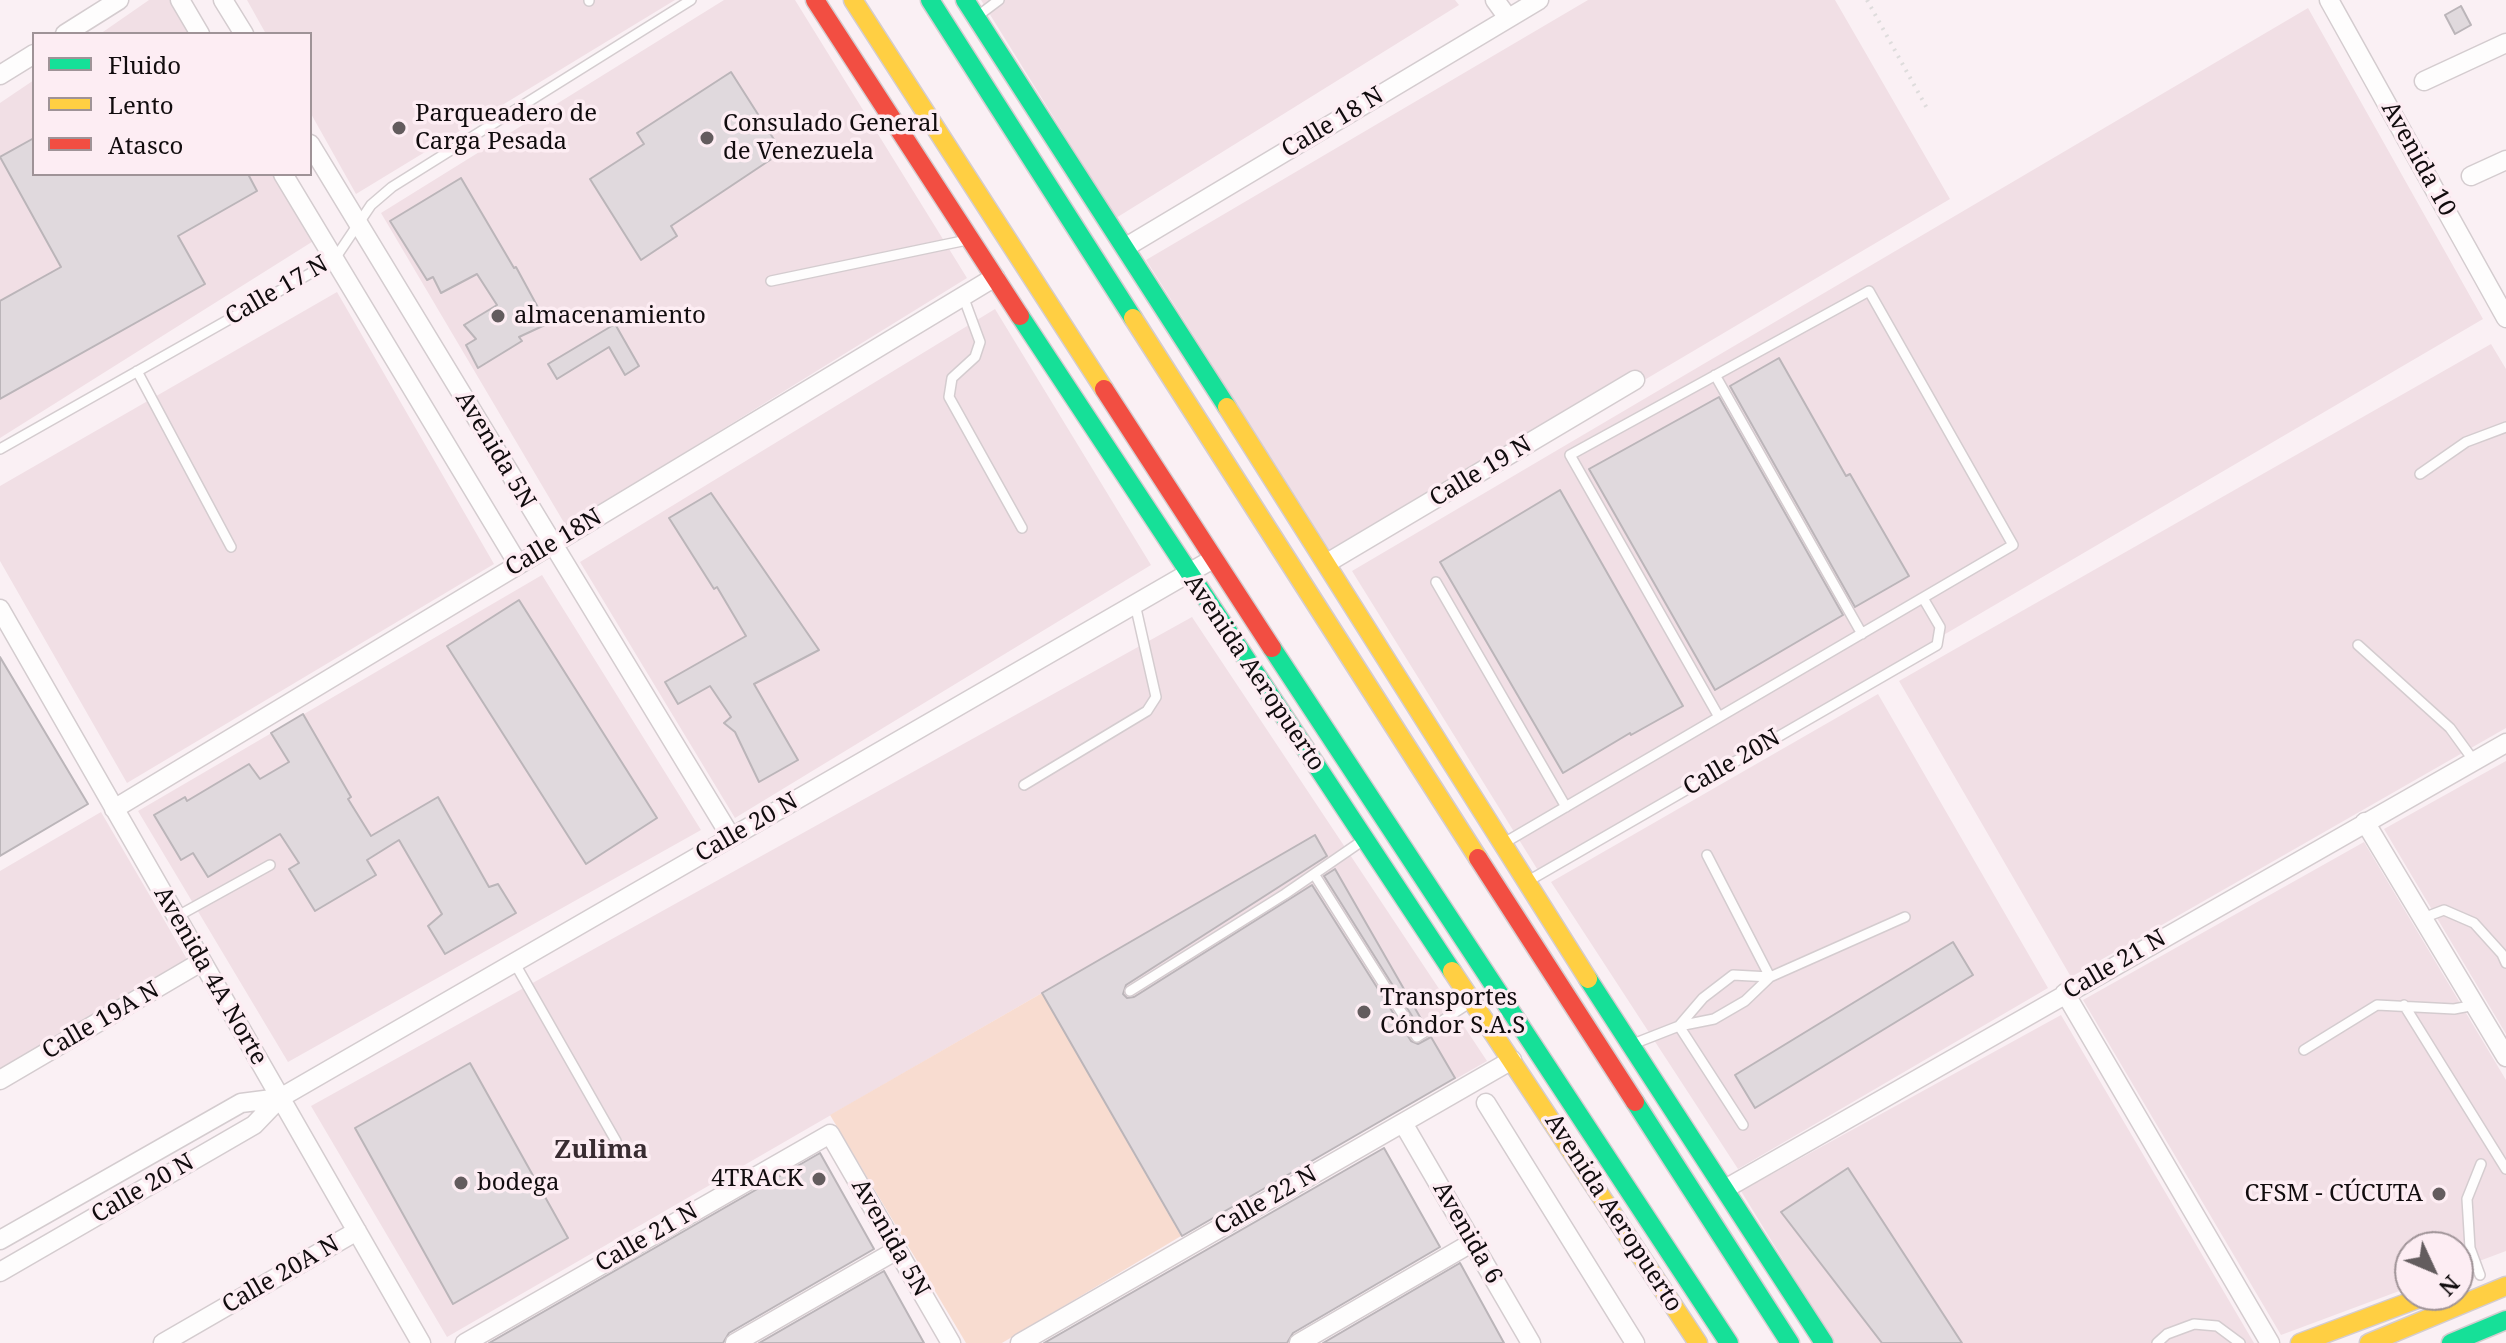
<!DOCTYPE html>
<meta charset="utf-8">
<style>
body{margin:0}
#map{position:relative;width:2506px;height:1343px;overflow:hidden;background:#faf0f4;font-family:"Noto Serif",serif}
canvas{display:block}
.legend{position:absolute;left:32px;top:32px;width:280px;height:144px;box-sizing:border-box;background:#fdedf3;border:2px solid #9f9397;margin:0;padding:10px 14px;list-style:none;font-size:24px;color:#110c0e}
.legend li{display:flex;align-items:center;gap:16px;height:40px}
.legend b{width:40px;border:2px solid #9f9397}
.north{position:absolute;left:2394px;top:1231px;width:80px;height:80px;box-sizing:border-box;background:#fdedf3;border:2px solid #9f9397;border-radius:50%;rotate:134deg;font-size:22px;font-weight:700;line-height:32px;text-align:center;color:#110c0e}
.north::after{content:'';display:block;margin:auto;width:28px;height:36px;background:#635c5e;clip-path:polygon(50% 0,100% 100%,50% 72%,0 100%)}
</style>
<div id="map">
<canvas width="2506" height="1343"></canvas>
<ul class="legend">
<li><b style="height:10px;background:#16e098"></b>Fluido</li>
<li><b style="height:10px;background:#ffcf43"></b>Lento</li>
<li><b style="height:10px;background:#f24e42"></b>Atasco</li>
</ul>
<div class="north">N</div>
</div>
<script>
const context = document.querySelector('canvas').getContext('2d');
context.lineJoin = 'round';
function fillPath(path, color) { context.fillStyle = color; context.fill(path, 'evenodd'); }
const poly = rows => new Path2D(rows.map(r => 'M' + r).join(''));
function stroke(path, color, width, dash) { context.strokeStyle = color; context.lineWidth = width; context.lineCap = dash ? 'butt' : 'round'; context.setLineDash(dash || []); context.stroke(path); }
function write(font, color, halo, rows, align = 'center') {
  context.font = font + ' "Noto Serif",serif'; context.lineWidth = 7; context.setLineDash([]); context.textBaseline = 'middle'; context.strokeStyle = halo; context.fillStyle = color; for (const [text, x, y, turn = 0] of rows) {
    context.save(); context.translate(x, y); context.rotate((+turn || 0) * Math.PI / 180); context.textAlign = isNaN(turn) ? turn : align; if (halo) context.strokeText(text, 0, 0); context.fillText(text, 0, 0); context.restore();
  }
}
fillPath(poly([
 [149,0,176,0,195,34,100,34],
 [247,0,675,0,356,194,310,112,310,34,266,34],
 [724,0,795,0,967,278,566,526,381,213],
 [981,0,1455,0,1459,5,1116,218],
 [1588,0,1835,0,1950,199,1337,562,1146,260],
 [2308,8,2483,319,1539,872,1352,571],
 [34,80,34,174,276,174,315,240,0,438,0,103],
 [337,292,494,564,127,783,0,561,0,486],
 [995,309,1151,565,735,818,580,562],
 [2491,344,2506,369,2506,728,2071,977,1899,681],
 [542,575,701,830,288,1062,138,811],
 [1192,617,1487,1061,1181,1236,1042,993,447,1337,311,1106],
 [1878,694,2048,988,1738,1169,1551,882],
 [2506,761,2506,1034,2384,829],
 [101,812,191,966,0,1078,0,871],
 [2364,842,2506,1080,2506,1251,2458,1269,2458,1247,2410,1247,2410,1287,2281,1335,2083,1000],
 [2061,1015,2254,1343,1834,1343,1741,1191]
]), '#f1dfe5');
fillPath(poly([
 [1042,993,1181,1236,1002,1343,966,1343,830,1115]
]), '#f8dcd0');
const building = poly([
 [2461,6,2471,25,2455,34,2445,15,2461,6],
 [731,72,782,152,671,226,677,236,641,260,590,179,644,144,637,133,731,72],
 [34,138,34,174,248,174,257,191,178,236,205,284,0,399,0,301,61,267,0,157,34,138],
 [461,178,514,268,516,267,547,324,519,337,522,341,478,368,466,345,476,339,464,325,497,305,477,274,441,293,433,277,427,280,390,221,461,178],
 [615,324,639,366,625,375,609,347,557,379,548,364,615,324],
 [1779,358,1846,476,1850,474,1909,576,1855,607,1730,386,1779,358],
 [1719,397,1843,615,1715,690,1589,469,1719,397],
 [1560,490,1683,706,1631,735,1630,733,1563,773,1440,562,1560,490],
 [711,493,819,650,754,684,798,760,759,782,735,732,724,723,731,717,710,686,678,704,665,682,746,636,717,587,714,589,669,518,711,493],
 [519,600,657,818,586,864,447,646,519,600],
 [0,657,88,804,0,856,0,657],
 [303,714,351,797,348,799,371,836,438,797,489,887,498,884,516,913,445,954,428,926,442,914,399,840,367,860,376,875,315,911,289,869,299,863,280,834,208,877,193,853,181,860,154,815,185,797,187,801,249,764,260,779,289,762,271,733,303,714],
 [1315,835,1327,856,1126,985,1123,994,1127,998,1134,997,1312,885,1411,1041,1418,1044,1431,1037,1455,1078,1182,1236,1042,993,1315,835],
 [1335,869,1424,1024,1419,1027,1324,876,1335,869],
 [1953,942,1973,975,1755,1108,1735,1075,1953,942],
 [470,1063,568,1238,453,1304,355,1128,470,1063],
 [1384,1148,1440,1247,1293,1333,1287,1343,1044,1343,1384,1148],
 [820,1153,874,1249,729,1333,723,1343,489,1343,820,1153],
 [1848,1168,1962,1343,1882,1343,1781,1212,1848,1168],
 [1460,1263,1504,1343,1323,1343,1460,1263],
 [884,1271,924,1343,759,1343,884,1271]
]);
fillPath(building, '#e0d9dd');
stroke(building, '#bbb5b9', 2);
const lane = poly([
 [589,0,589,1],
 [979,15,999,0],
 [771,281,967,240],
 [963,296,980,342,975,357,952,378,949,397,1022,528],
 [137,371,231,547],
 [1715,375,1862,634],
 [0,449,334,260,371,205,392,187,691,0],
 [2420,474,2466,442,2506,427],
 [1436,582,1566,807],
 [2358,645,2450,728,2474,761],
 [1024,785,1147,711,1156,697,1135,604],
 [1504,843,2013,545,1869,291,1570,455,1719,717],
 [1707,855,1770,977,1745,1001,1714,1019,1679,1026,1743,1125],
 [1314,874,1417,1037,1471,1002],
 [1530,880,1937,645,1940,627,1923,598],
 [176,917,270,865],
 [2423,918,2444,910,2474,923,2502,954,2506,963],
 [514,962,616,1141],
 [1130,991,1285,894,1362,841],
 [2404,1005,2506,1169],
 [1633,1044,1679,1026,1703,998,1733,975,1770,977,1905,917],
 [2304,1050,2377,1005,2454,1009,2475,1005],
 [2480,1275,2470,1248,2467,1199,2481,1164],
 [2157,1343,2167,1334,2194,1324,2217,1326,2240,1343]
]);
const street = poly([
 [180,0,200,34],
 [223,0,244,34],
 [1495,0,1508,18],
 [2329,0,2506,318],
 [65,34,119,0],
 [0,75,34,54],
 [2424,81,2506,43],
 [310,144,731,837],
 [283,174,518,564],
 [2471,176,2506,160],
 [1126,247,1539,0],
 [1327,563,1635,380],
 [0,609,421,1343],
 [114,809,995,277],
 [2365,822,2506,1057],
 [2065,993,2270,1343],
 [0,1080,201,962],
 [1486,1103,1635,1343],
 [1403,1123,1531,1343],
 [1725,1189,2506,743],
 [0,1240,241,1103,280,1098],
 [0,1272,254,1125,280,1098,1213,559],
 [163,1343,357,1231],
 [465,1343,830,1134,951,1343],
 [735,1343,897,1250],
 [1020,1343,1512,1060],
 [1299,1343,1473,1242]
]);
const fast = poly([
 [930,0,1133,318],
 [965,0,1227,407],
 [1020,316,1452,971],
 [1272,648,1729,1343],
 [1588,979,1824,1343],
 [1635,1102,1790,1343],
 [2451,1343,2506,1320]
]);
const slow = poly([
 [853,0,1104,389],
 [1133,318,1478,858],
 [1227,407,1588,979],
 [1452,971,1698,1343],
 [2300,1343,2428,1295],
 [2369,1343,2506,1286]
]);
const jam = poly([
 [815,0,1020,316],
 [1104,389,1272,648],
 [1478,858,1635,1102]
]);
stroke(lane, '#d4cccf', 12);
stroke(street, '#d4cccf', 21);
stroke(fast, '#d4cccf', 21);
stroke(slow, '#d4cccf', 21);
stroke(jam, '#d4cccf', 21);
stroke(poly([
 [1867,0,1928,110]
]), '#dedcdc', 4, [2, 6]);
stroke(lane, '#fefdfd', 9);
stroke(street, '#fefdfd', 18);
stroke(fast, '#16e098', 18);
stroke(slow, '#ffcf43', 18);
stroke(jam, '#f24e42', 18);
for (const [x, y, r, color] of [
 [399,128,8,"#635c5e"],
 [707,138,8,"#635c5e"],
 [498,316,8,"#635c5e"],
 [1364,1012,8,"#635c5e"],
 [819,1179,8,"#635c5e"],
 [461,1183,8,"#635c5e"],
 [2439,1194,8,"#635c5e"]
]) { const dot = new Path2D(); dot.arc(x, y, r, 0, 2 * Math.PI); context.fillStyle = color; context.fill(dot); stroke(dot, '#fdedf3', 3); }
write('24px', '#110c0e', '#fdedf3', [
 ["Parqueadero de",415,114],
 ["Carga Pesada",415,142],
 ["Consulado General",723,124],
 ["de Venezuela",723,152],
 ["almacenamiento",514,316],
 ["Transportes",1380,998],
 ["Cóndor S.A.S",1380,1026],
 ["4TRACK",803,1179,"right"],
 ["bodega",477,1183],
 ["CFSM - CÚCUTA",2423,1194,"right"]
], 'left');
write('24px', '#110c0e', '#fdedf3', [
 ["Calle 18 N",1333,123,-31],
 ["Avenida 10",2418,159,61],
 ["Calle 17 N",277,291,-30],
 ["Avenida 5N",495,450,59],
 ["Calle 19 N",1481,472,-31],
 ["Calle 18N",554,543,-31],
 ["Avenida Aeropuerto",1254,673,56],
 ["Calle 20N",1732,763,-30],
 ["Calle 20 N",747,828,-30],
 ["Calle 21 N",2115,965,-30],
 ["Avenida 4A Norte",210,976,60],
 ["Calle 19A N",101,1021,-30],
 ["Calle 20 N",143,1189,-30],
 ["Calle 22 N",1266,1201,-30],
 ["Avenida Aeropuerto",1613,1213,57],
 ["Avenida 6",1467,1233,60],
 ["Calle 21 N",647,1238,-30],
 ["Avenida 5N",890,1238,60],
 ["Calle 20A N",281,1275,-30]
]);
write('bold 26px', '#382c31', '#fdedf3', [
 ["Zulima",601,1151]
]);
</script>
